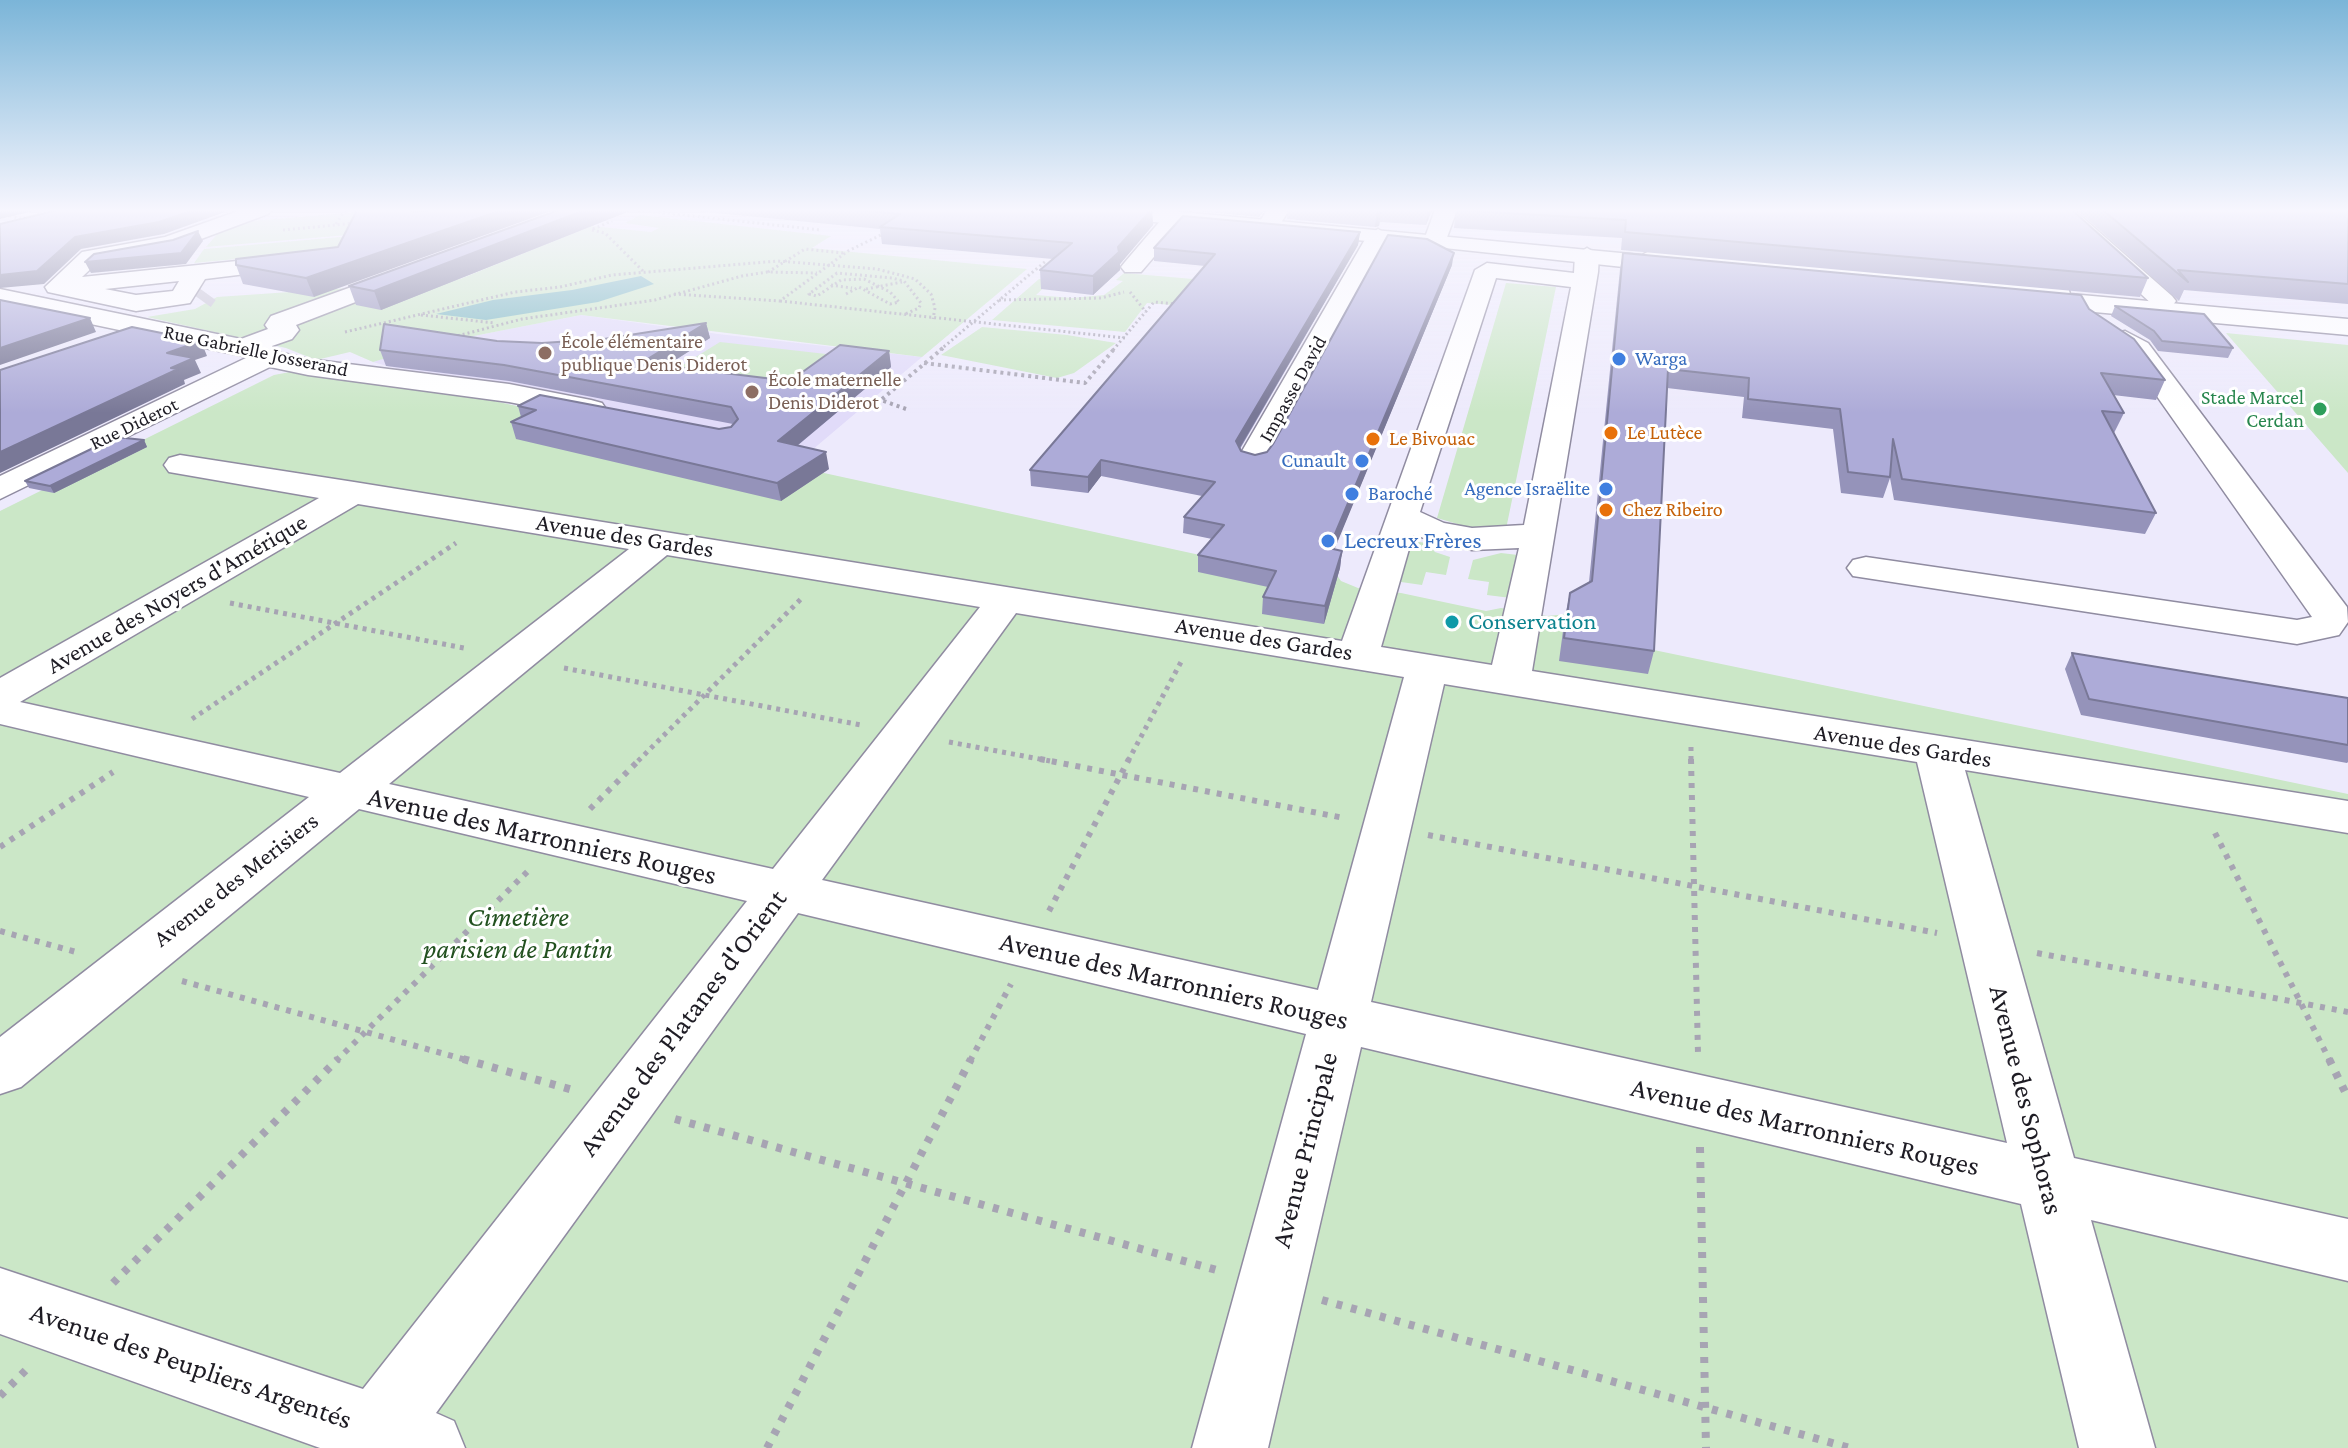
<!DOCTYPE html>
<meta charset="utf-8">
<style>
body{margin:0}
canvas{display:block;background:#edeafc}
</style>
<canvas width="2348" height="1448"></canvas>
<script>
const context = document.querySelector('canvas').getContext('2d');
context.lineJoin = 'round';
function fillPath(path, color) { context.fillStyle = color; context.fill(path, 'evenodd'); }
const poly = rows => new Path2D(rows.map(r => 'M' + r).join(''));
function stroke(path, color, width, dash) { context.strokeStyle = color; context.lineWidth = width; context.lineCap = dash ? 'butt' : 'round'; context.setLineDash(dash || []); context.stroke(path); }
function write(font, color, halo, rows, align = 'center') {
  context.font = font + ' "Crimson Pro",serif'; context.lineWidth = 6; context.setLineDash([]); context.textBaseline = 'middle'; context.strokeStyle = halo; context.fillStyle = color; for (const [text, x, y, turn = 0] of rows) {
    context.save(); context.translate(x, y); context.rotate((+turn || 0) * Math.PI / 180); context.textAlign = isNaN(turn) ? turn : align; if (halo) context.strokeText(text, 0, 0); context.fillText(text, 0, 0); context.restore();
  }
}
fillPath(poly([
 [581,315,718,334,922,357,792,467,600,424,603,406,401,370,373,362,433,344]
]), '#e1dbf9');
fillPath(poly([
 [382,210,383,232,206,247,227,223],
 [640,215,831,236,812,248,1027,269,922,357,581,315,433,344,373,362,350,352,316,360,286,348,147,317,195,309,217,297,349,288,381,276,416,272,460,279,591,226,651,232,659,228,625,223],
 [352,236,344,249,194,263,204,249],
 [1124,273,1239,283,1199,307,1147,303,1125,332,992,320,1039,279,1052,280,1036,295,1072,298,1104,295,1123,281,1116,280],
 [1506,283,1556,287,1506,529,1481,531,1437,518],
 [982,327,1067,335,1116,343,1074,373,1057,378,941,355],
 [2226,333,2348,345,2348,473],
 [720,342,835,355,794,385,673,371],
 [290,372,494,401,1264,569,1335,567,1340,568,1336,574,1341,581,1358,588,1401,593,1486,611,1501,608,1547,616,1568,614,1649,649,2348,794,2348,1448,0,1448,0,511,274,375],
 [1411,541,1427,543,1435,552,1450,557,1446,575,1426,572,1422,585,1401,582],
 [1501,553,1518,555,1511,598,1487,595,1489,582,1468,579,1473,560]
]), '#cbe7c7');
fillPath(poly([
 [641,276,654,284,598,302,486,320,436,314,493,300,572,290]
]), '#79b6bf');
stroke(poly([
 [201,300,206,293]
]), '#c4c1d1', 24, [24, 12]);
const minor = poly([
 [241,210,272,210,268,214,177,248,98,262,82,277,295,255,307,262,303,267,205,279,190,303,136,311,48,292,45,287,82,252,165,237,241,210],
 [179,281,173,291,136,295,105,289,179,281],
 [1267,210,1289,210,1276,231,1268,233,1257,226,1267,210],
 [1435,210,1457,210,1446,240,1435,247,1424,240,1435,210],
 [2050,210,2074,210,2172,296,2176,301,2172,306,2154,306,2050,210],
 [1175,212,1186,218,1183,223,1141,272,1125,272,1121,267,1125,262,1167,213,1175,212],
 [1378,229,1389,236,1270,458,1265,465,1254,468,1243,465,1238,458,1367,236,1378,229],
 [1587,248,1599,255,1598,272,1532,671,2348,801,2348,833,1965,770,2074,1158,2348,1219,2348,1281,2091,1220,2155,1448,2079,1448,2021,1204,1361,1047,1268,1448,1192,1448,1306,1034,798,913,436,1413,454,1421,465,1448,320,1448,0,1334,0,1268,363,1389,747,901,359,809,21,1087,0,1094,0,1037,309,797,0,724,0,678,319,498,169,472,164,465,169,458,180,455,354,482,1342,641,1475,270,1487,263,1574,273,1575,255,1587,248],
 [1496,278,1571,287,1524,525,1472,528,1444,523,1420,512,1496,278],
 [358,504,629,549,340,773,20,702,358,504],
 [1413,535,1472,550,1519,548,1492,665,1381,647,1413,535],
 [667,555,980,607,773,869,389,784,667,555],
 [1016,613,1404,677,1318,990,822,880,1016,613],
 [1444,684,1917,762,2007,1143,1371,1002,1444,684],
 [407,267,415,269,419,274,415,279,296,325,299,330,292,339,272,346,278,352,308,359,509,384,591,400,602,403,606,409,602,415,591,418,509,402,308,375,270,367,0,499,0,476,248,357,0,305,0,289,241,339,268,329,265,325,271,316,407,267],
 [2125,331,2148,343,2347,607,2348,622,2339,635,2297,644,1853,576,1847,568,1853,560,1866,557,2297,620,2312,617,2128,355,2112,339,2115,333,2125,331]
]);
const major = poly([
 [1075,210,1160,210,1642,255,1653,249,2059,285,2068,287,2070,294,2348,319,2348,335,2028,306,2019,303,2017,296,1692,266,1680,273,1435,247,1086,216,1075,210]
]);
stroke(minor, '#908ca1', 3);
stroke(major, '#908ca1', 3);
stroke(poly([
 [422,210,439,210],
 [638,210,821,230],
 [0,213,25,220],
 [336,224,345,210],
 [593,229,612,221],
 [283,230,356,223],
 [592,230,605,233,643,271],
 [768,272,805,249,843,253],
 [831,285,852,288],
 [866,289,902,282],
 [1130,292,1146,312],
 [674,294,780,301,848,251,887,232],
 [846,294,859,287,890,304,899,302,890,292,864,279,841,280,817,296,809,294,837,273,892,278,904,281,921,303,919,308,903,315],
 [999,300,1101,298,1124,292],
 [780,301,1125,338],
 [421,315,495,323],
 [345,332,515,292,560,287,612,275,778,261,877,269,915,279,931,294,935,308,933,319],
 [453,337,522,319,655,300,742,276,767,272,817,273],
 [940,350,1047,260],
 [1113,350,1154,302,1176,304]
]), '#a7a4b3', 3, [2, 3]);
stroke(poly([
 [924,363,1085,383,1115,348],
 [906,409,881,400,943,348]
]), '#a7a4b3', 4, [3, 4]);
stroke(poly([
 [230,603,464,648],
 [564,668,861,725],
 [192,719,456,543],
 [949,742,1050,761],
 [1691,747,1691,761],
 [638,761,801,599],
 [1128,761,1181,662]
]), '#a7a4b3', 5, [4, 5]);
stroke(poly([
 [1040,759,1344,818],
 [1691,759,1698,1053],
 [590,809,640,759],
 [2215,833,2330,1061],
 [1428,835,1937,933],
 [0,847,113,772],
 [1049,911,1129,759],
 [0,931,76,952],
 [2037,953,2348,1012],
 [182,981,470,1061],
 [336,1061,529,870],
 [970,1061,1011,984]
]), '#a7a4b3', 6, [5, 7]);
stroke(poly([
 [463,1059,573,1090],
 [2329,1059,2348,1098],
 [675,1119,1220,1271],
 [1700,1147,1706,1448],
 [113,1283,338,1059],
 [1322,1300,1850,1448],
 [0,1396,30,1366],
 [767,1448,971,1059]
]), '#a7a4b3', 8, [6, 9]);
fillPath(minor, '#fff');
fillPath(major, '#fff');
fillPath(poly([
 [559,210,632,210,381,310,356,305,349,286],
 [685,210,1152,210,1153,225,1120,264,1120,270,1093,295,1041,289,1040,270,1053,259,882,244,880,229],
 [1187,210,1265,210,1259,217],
 [1287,210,1432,210,1426,225,1380,222,1379,226,1375,227,1287,219],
 [1456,210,2072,210,2148,278,2140,297,1621,250,1622,238,1454,228],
 [2077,210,2348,210,2348,304,2184,290,2179,301],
 [1360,232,1358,245,1240,449,1241,451,1255,455,1267,452,1452,265,1334,549,1342,551,1340,568,1324,624,1262,614,1263,597,1268,587,1198,572,1198,555,1212,539,1183,533,1184,517,1202,496,1101,476,1088,493,1031,486,1030,470,1205,266,1154,261,1154,248],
 [338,247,314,297,243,284,236,265],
 [1623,253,2089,309,2165,380,2156,400,2113,395,2124,413,2114,433,2156,513,2145,534,1894,500,1890,478,1883,498,1841,493,1833,429,1742,418,1744,397,1667,388,1654,651,1648,674,1559,661,1565,616,1570,593,1589,582,1620,269],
 [2115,306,2233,348,2228,358,2158,351,2150,340,2111,316],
 [706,323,710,338,666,366,790,381,889,351,891,367,797,446,829,469,781,501,516,439,511,422,521,417,518,406,719,429,731,427,733,424,509,381,386,366,380,350,497,341,542,343,604,339],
 [144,440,147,447,54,493,29,488,25,481],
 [2072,653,2348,698,2348,762,2347,763,2081,715,2065,669]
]), '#9593ba');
fillPath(poly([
 [0,210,38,210,0,219],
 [194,210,227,210,225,212,164,234,81,249,44,284,0,288,0,275,75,237],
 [502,210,554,210,314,297,306,278],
 [585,210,632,210,381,310,374,291],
 [1151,210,1152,210,1153,225,1120,264,1120,270,1093,295,1093,276],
 [1377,210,1381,210,1379,226,1375,227],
 [1428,210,1432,210,1426,225],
 [198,231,203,241,186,264,91,273,85,262,181,253],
 [1360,232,1358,245,1235,456,1236,441],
 [1454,253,1452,265,1328,565,1329,548],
 [90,318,96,332,0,365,0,348],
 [706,323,710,338,645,379,641,363],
 [201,341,207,356,195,360,201,373,184,380,185,384,0,473,0,452,167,353],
 [889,351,891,367,781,459,778,441],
 [144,440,147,447,54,493,50,486],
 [826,452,829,469,781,501,777,483],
 [1101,460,1101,476,1088,493,1088,477],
 [1342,551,1340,568,1324,624,1325,606]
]), '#797897');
const building = poly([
 [58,210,194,210,159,222,75,237,37,271,0,275,0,224,58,210],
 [357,210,410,210,414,212,429,210,502,210,306,278,236,265,236,259,338,247,357,210],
 [559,210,585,210,374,291,349,286,559,210],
 [859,210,1151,210,1118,247,1119,252,1093,276,1040,270,1072,243,880,227,900,214,859,210],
 [1456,210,2072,210,2148,278,1625,232,1626,220,1456,210],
 [2103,210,2348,210,2348,284,2178,270,2188,282,2103,210],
 [1183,216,1360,232,1236,441,1241,451,1255,455,1267,452,1273,444,1388,235,1427,239,1454,253,1329,548,1342,551,1325,606,1263,597,1276,571,1198,555,1224,525,1184,517,1215,482,1101,460,1088,477,1030,470,1215,254,1154,248,1183,216],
 [198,231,181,253,85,262,94,254,173,240,198,231],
 [1623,253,2081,295,2089,309,2134,339,2165,380,2101,373,2124,413,2102,411,2156,513,1902,479,1893,439,1890,477,1848,472,1840,409,1748,399,1749,378,1668,369,1654,651,1564,638,1570,593,1592,581,1623,253],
 [0,300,90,318,0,348,0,300],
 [2115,306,2204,314,2233,348,2162,341,2154,331,2115,306],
 [706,323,641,363,790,381,840,345,889,351,778,441,826,452,777,483,511,422,536,410,518,406,540,395,719,429,731,427,738,419,731,407,504,365,380,350,384,324,497,341,542,343,604,339,706,323],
 [132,327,201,341,167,353,194,358,171,368,178,369,0,452,0,370,132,327],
 [116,437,144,440,50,486,25,481,116,437],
 [2072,653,2348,698,2348,745,2089,699,2072,653]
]);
fillPath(building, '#adabd8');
stroke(building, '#797897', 2);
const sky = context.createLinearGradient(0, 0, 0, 413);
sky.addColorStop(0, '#7bb5d8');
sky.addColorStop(0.51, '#f7f6fe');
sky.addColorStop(1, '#f7f6fe00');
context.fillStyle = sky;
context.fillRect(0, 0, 2348, 413);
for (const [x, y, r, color] of [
 [545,353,8,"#8d6e63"],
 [1619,359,8,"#3f7fe0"],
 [752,392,8,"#8d6e63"],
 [2320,409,8,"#2e9e5b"],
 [1611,433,8,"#e8710a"],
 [1373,439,8,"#e8710a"],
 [1362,461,8,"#3f7fe0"],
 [1606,489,8,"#3f7fe0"],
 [1352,494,8,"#3f7fe0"],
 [1606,510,8,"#e8710a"],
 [1328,541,8,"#3f7fe0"],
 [1452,622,8,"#0f9aa8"]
]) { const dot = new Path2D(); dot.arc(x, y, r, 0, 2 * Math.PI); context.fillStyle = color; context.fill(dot); stroke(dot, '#fff', 3); }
write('20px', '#785e54', '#fff', [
 ["École élémentaire",561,342],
 ["publique Denis Diderot",561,365],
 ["École maternelle",768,380],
 ["Denis Diderot",768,403]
], 'left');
write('20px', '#1e1c24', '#fff', [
 ["Rue Gabrielle Josserand",256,351,12],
 ["Impasse David",1293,389,-61],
 ["Rue Diderot",134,424,-26]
]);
write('20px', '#366cbe', '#fff', [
 ["Warga",1635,359],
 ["Cunault",1346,461,"right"],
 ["Agence Israëlite",1590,489,"right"],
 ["Baroché",1368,494]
], 'left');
write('20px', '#27864d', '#fff', [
 ["Stade Marcel",2304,398],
 ["Cerdan",2304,421]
], 'right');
write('20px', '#c56008', '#fff', [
 ["Le Lutèce",1627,433],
 ["Le Bivouac",1389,439],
 ["Chez Ribeiro",1622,510]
], 'left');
write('24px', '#1e1c24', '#fff', [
 ["Avenue des Gardes",625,536,9],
 ["Avenue des Noyers d'Amérique",177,594,-30],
 ["Avenue des Gardes",1264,639,9],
 ["Avenue des Gardes",1903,746,9],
 ["Avenue des Merisiers",236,880,-38]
]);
write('24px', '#366cbe', '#fff', [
 ["Lecreux Frères",1344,541]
], 'left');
write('24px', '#0d838f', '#fff', [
 ["Conservation",1468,622]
], 'left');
write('28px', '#1e1c24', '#fff', [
 ["Avenue des Marronniers Rouges",542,836,13],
 ["Avenue des Marronniers Rouges",1174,981,13],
 ["Avenue des Platanes d'Orient",683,1023,-53],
 ["Avenue des Sophoras",2026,1100,76],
 ["Avenue des Marronniers Rouges",1805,1127,13],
 ["Avenue Principale",1305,1150,-76],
 ["Avenue des Peupliers Argentés",191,1366,19]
]);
write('italic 28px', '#22511f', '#fff', [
 ["Cimetière",518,917],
 ["parisien de Pantin",518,949]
]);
</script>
